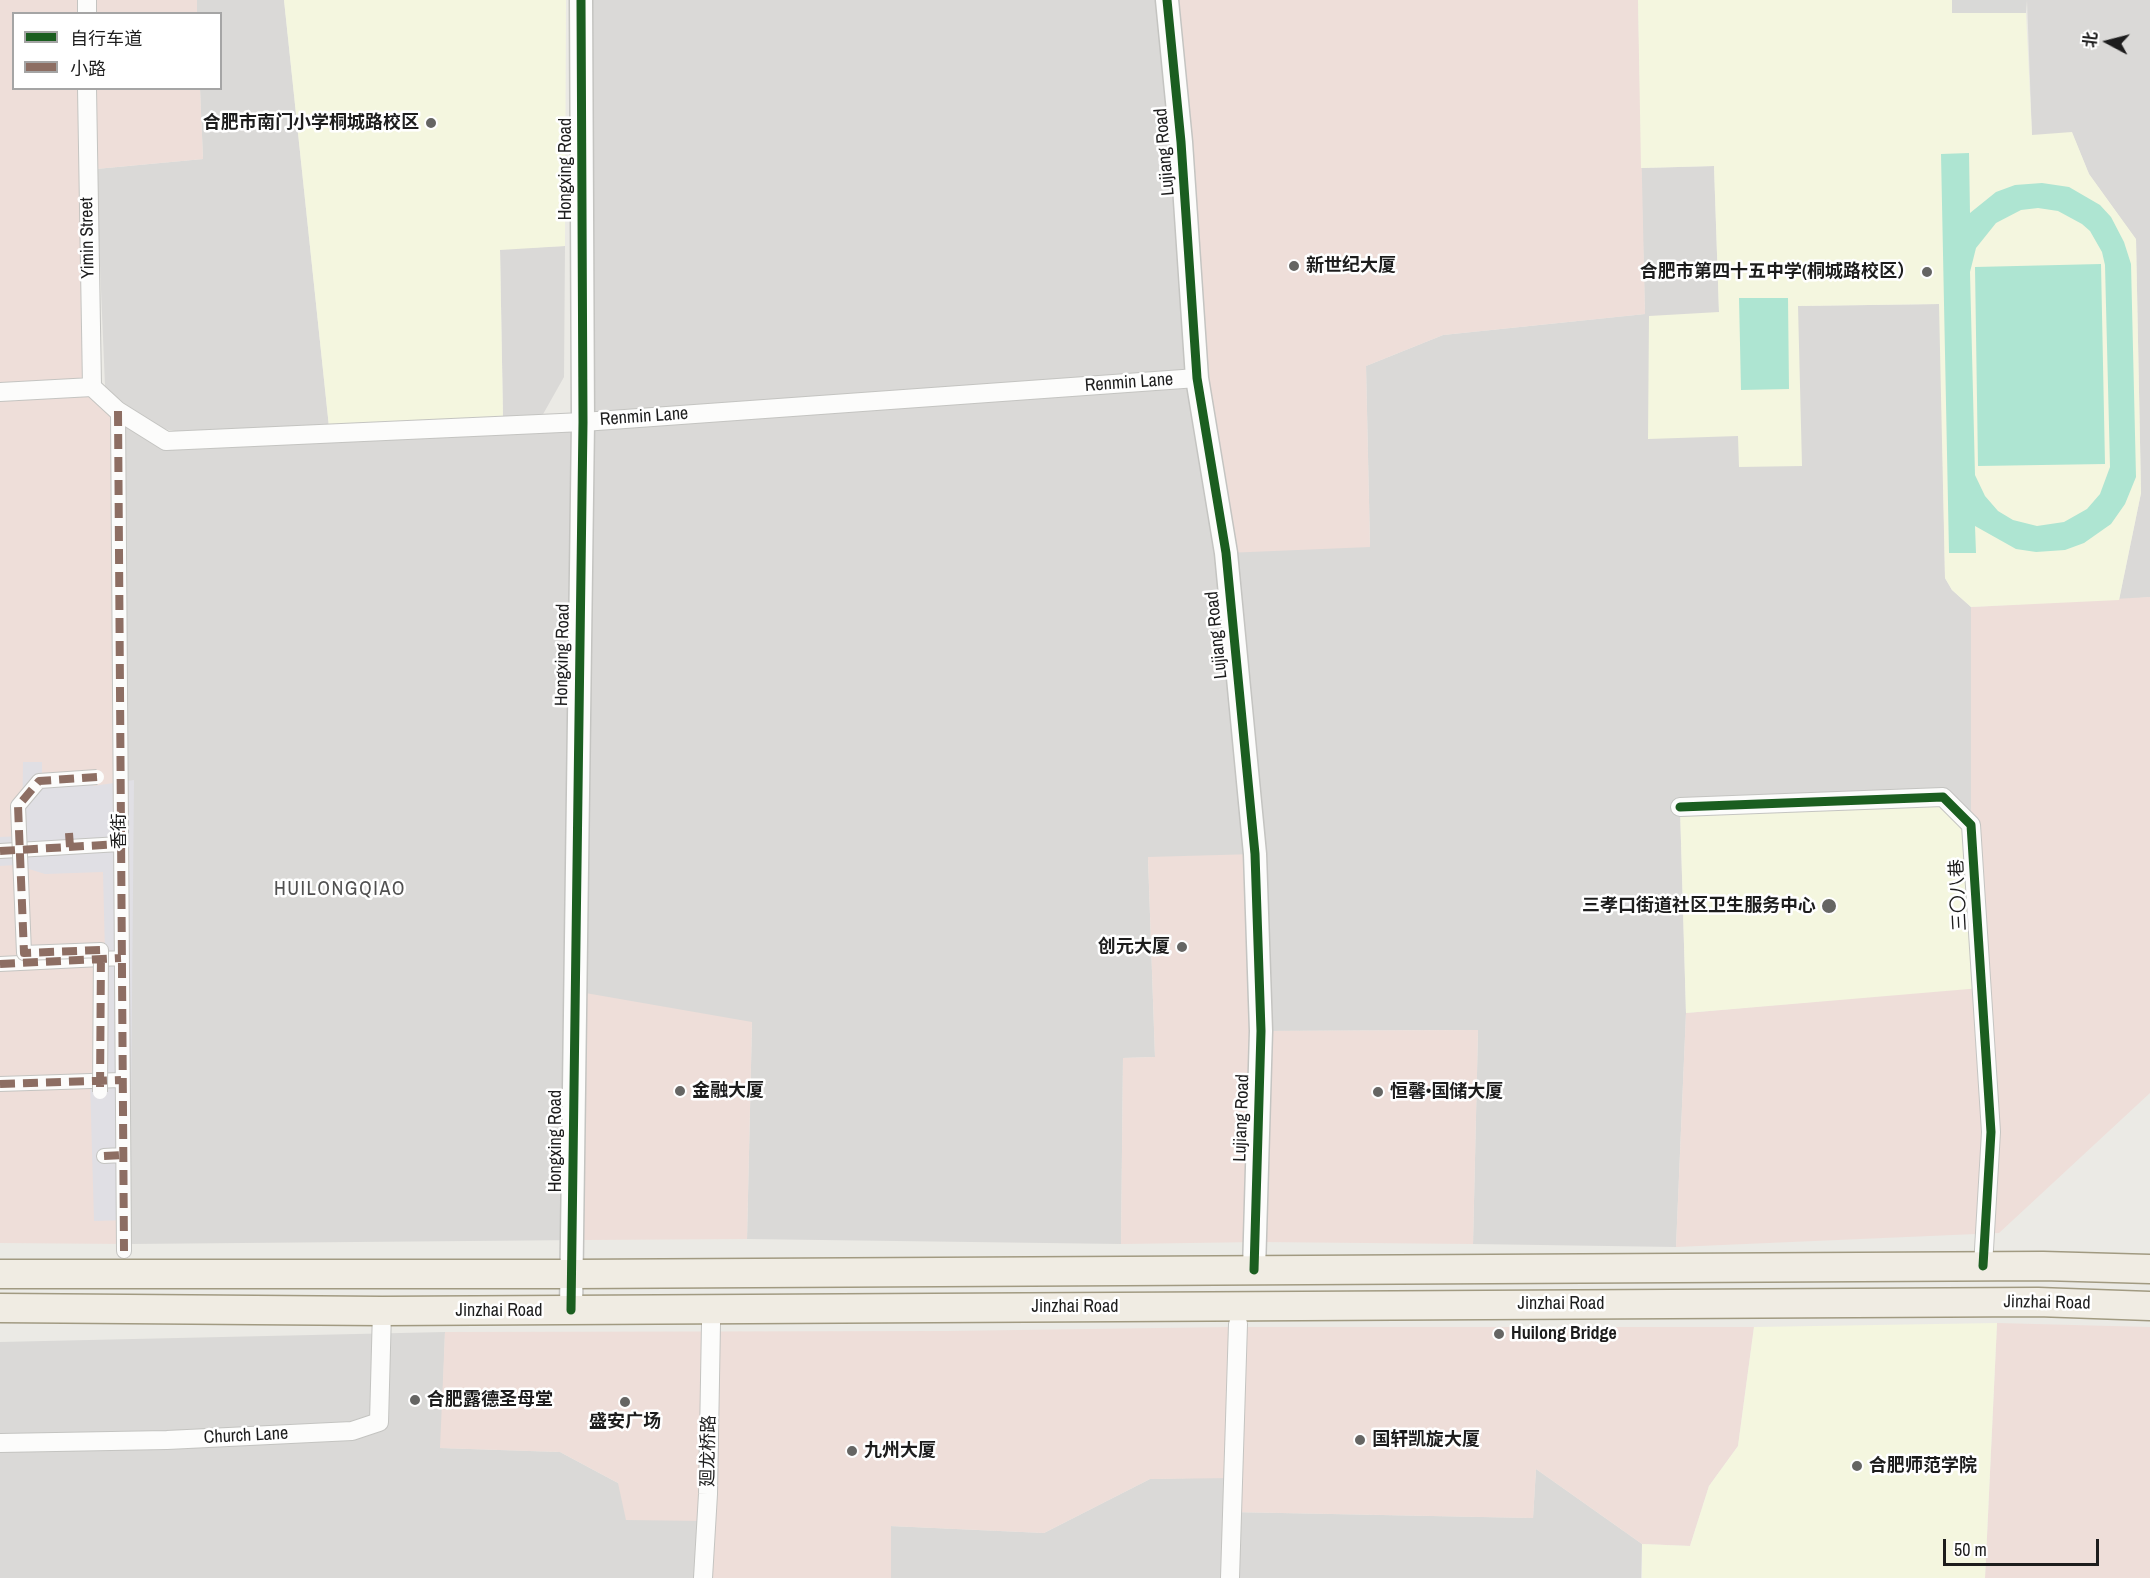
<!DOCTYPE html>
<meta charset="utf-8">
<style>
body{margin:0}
#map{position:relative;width:2150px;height:1578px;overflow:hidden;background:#ebeae5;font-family:"Archivo Narrow","Noto Sans SC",sans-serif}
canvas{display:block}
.legend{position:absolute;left:12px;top:12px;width:210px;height:78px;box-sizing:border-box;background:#fff;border:2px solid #a5a5a5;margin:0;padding:8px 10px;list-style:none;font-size:18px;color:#1d1d1d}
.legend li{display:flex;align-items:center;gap:12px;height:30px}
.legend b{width:30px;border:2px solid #a5a5a5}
.north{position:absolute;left:2078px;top:12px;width:60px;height:60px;-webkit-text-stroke:4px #fff;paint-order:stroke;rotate:277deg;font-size:16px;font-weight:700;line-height:24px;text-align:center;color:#1d1d1d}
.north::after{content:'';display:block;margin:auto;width:21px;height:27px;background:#1d1d1d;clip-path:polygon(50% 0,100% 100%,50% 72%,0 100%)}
.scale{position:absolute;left:1943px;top:1539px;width:156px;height:27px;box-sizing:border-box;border:3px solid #1d1d1d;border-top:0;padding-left:8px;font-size:18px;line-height:21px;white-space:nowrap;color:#1d1d1d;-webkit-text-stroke:4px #fff;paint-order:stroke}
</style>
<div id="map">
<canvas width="2150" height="1578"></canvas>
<ul class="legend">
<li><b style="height:8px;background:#1b5e20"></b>自行车道</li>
<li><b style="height:8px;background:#8d6e63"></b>小路</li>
</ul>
<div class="north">北</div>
<div class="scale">50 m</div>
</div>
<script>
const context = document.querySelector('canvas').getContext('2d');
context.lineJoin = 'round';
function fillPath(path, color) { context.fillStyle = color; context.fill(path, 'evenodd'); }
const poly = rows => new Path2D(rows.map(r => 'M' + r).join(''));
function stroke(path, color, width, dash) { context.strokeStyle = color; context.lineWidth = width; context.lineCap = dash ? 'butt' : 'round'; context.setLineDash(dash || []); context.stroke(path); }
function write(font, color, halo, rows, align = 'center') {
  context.font = font + ' "Archivo Narrow","Noto Sans SC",sans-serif'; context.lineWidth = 5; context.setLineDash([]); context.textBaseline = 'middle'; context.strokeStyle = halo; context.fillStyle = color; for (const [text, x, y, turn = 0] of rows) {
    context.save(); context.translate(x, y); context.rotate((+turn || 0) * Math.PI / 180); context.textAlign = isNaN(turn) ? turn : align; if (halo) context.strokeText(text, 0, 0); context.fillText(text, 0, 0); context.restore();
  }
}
fillPath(poly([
 [197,0,284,0,329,427,192,434,163,429,141,419,105,386,96,169,203,159,200,89,220,88,220,14,197,13],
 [581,0,1167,0,1370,547,1366,366,1443,335,1645,314,1641,168,1714,166,1719,312,1648,439,1798,306,1940,304,1945,578,1952,590,1971,607,1971,825,1680,807,1686,1013,1676,1247,1473,1244,1478,1030,1261,1031,1148,858,1155,1057,1123,1058,1121,1244,747,1239,752,1022,582,1240,129,1244,118,411,166,441,583,422],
 [2027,0,2150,0,2150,597,2119,600,2141,493,2136,240,2089,174,2072,133,2032,136],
 [565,246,564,377,542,416,503,418,500,249],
 [445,1332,441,1448,560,1452,618,1483,706,1521,703,1578,0,1578,0,1342],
 [1536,1469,1642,1544,1641,1578,891,1578,890,1526,1044,1533,1150,1479,1233,1477,1232,1512,1533,1518]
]), '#dad9d7');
fillPath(poly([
 [0,0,87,0,87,13,14,14,14,88,87,89,92,387,118,411,129,1244,0,1243],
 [93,0,197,0,197,13,93,13],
 [1167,0,1638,0,1645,314,1443,335,1366,366,1370,547,1226,553],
 [94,89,200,89,203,159,96,169],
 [2150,597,2150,1093,1999,1233,1676,1247,1686,1013,1981,987,1971,825,1971,607],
 [1255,854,1261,1031,1478,1030,1473,1244,1259,1242,1121,1244,1123,1058,1155,1057,1148,857],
 [574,991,752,1022,747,1239,582,1240],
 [1997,1323,2150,1327,2150,1578,1985,1578],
 [1230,1327,1754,1327,1738,1446,1709,1486,1690,1546,1642,1544,1536,1469,1533,1518,1232,1512,1233,1478,1150,1479,1044,1533,891,1526,891,1578,703,1578,706,1521,626,1520,618,1483,560,1452,440,1448,445,1332,947,1331]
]), '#eeded9');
fillPath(poly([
 [284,0,566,0,565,246,500,250,503,418,329,427],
 [1638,0,1952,0,1952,13,2026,13,2032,135,2072,132,2089,174,2136,239,2141,493,2119,600,1971,607,1952,590,1945,578,1939,304,1798,306,1802,466,1739,467,1738,436,1648,439,1649,316,1719,312,1714,166,1641,168],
 [1943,797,1971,825,1981,988,1686,1013,1680,807],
 [1997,1323,1985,1578,1642,1578,1642,1544,1690,1546,1709,1486,1738,1446,1754,1327]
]), '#f4f6df');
fillPath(poly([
 [1952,0,2027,0,2026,13,1952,13]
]), '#d9d9d7');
fillPath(poly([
 [1969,153,1970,213,1996,192,2015,185,2042,183,2069,187,2100,205,2111,217,2124,242,2131,264,2136,477,2125,504,2111,524,2084,543,2065,550,2036,552,2016,549,1975,526,1976,553,1949,553,1941,154],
 [2038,208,2058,211,2082,224,2090,231,2102,252,2105,265,2110,467,2100,494,2087,509,2064,522,2037,526,2013,520,1998,511,1985,496,1975,475,1970,272,1976,248,1996,223,2021,210],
 [2101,264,2105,464,1978,466,1975,267],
 [1739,298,1788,298,1789,389,1741,390]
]), '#aee5d2');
fillPath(poly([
 [23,762,42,762,42,773,93,772,93,786,134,780,130,1220,94,1221,90,1081,108,1078,103,872,45,874,16,865,0,866,0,837,22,836]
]), '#e0dfe4');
const pedestrian = poly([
 [118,411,124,1251],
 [0,851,120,844],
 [0,964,121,958],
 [0,1084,121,1080],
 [104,1156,122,1155]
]);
const minor = poly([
 [87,14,87,0],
 [87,88,92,387],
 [0,392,92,387,118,411,166,441,583,422,1197,378],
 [1680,807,1943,797,1971,825,1991,1132,1983,1266],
 [0,1443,167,1440,352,1431,379,1422,382,1311],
 [703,1578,708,1494,711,1323],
 [1230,1578,1238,1324]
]);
const tertiary = poly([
 [1167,0,1181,142,1197,378,1226,553,1255,854,1261,1031,1254,1270],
 [571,1310,583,422,581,0]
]);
const primary = poly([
 [0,1274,572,1274,2043,1266,2150,1269],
 [0,1308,382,1311,2038,1302,2150,1306]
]);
stroke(pedestrian, '#c4c4c1', 16);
stroke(minor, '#c4c4c1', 20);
stroke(tertiary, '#c4c4c1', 25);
stroke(primary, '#a19a81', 31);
stroke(pedestrian, '#fcfcfb', 14);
stroke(minor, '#fcfcfb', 18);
stroke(tertiary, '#fcfcfb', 22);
stroke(primary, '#f0ece3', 28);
const pedestrianBridge = poly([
 [97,777,39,781,18,806,24,953,101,950,100,1092]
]);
stroke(pedestrianBridge, '#c4c4c1', 16, []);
stroke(pedestrianBridge, '#fcfcfb', 14);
stroke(poly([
 [118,411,124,1251],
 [97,777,39,781,18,806,24,953,101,950,100,1092],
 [69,833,70,847],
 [0,851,120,844],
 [0,964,121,958],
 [0,1084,121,1080],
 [104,1156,122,1155]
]), '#8d6e63', 8, [15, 8]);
stroke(poly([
 [1167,0,1181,142,1197,378,1226,553,1255,854,1261,1031,1254,1270],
 [1680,807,1943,797,1971,825,1991,1132,1983,1266],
 [571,1310,583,422,581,0]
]), '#1b5e20', 9);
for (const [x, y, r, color] of [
 [431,123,6,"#656563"],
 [1294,266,6,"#656563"],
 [1927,272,6,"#656563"],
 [1829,906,8,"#656563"],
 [1182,947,6,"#656563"],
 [680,1091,6,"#656563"],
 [1378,1092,6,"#656563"],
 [1499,1334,6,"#656563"],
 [415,1400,6,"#656563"],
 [625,1402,6,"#656563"],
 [1360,1440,6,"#656563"],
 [852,1451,6,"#656563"],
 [1857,1466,6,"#656563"]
]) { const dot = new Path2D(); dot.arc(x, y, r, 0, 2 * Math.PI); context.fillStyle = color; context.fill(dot); stroke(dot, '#fff', 2); }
write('bold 18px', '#1d1d1d', '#fff', [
 ["合肥市南门小学桐城路校区",419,123,"right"],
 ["新世纪大厦",1306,266],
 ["合肥市第四十五中学(桐城路校区）",1915,272,"right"],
 ["三孝口街道社区卫生服务中心",1816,906,"right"],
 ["创元大厦",1170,947,"right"],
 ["金融大厦",692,1091],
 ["恒馨•国储大厦",1390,1092],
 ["Huilong Bridge",1511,1334],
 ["合肥露德圣母堂",427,1400],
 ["盛安广场",625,1422,"center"],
 ["国轩凯旋大厦",1372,1440],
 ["九州大厦",864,1451],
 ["合肥师范学院",1869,1466]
], 'left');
write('18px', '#1d1d1d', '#fff', [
 ["Lujiang Road",1165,152,-95],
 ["Hongxing Road",566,169,-90],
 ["Yimin Street",88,238,-91],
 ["Renmin Lane",1129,383,-4],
 ["Renmin Lane",644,417,-4],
 ["Lujiang Road",1217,635,-96],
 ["Hongxing Road",563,655,-89],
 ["香街",120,831,-90],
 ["三〇八巷",1959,895,-93],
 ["Lujiang Road",1242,1118,-88],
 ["Hongxing Road",556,1141,-90],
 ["Jinzhai Road",2047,1303,1],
 ["Jinzhai Road",1561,1304],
 ["Jinzhai Road",1075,1307],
 ["Jinzhai Road",499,1311],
 ["Church Lane",246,1436,-3],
 ["廻龙桥路",709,1451,-89]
]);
context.letterSpacing = '1.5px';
write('20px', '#505050', '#fff', [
 ["HUILONGQIAO",340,890]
]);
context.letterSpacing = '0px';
</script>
